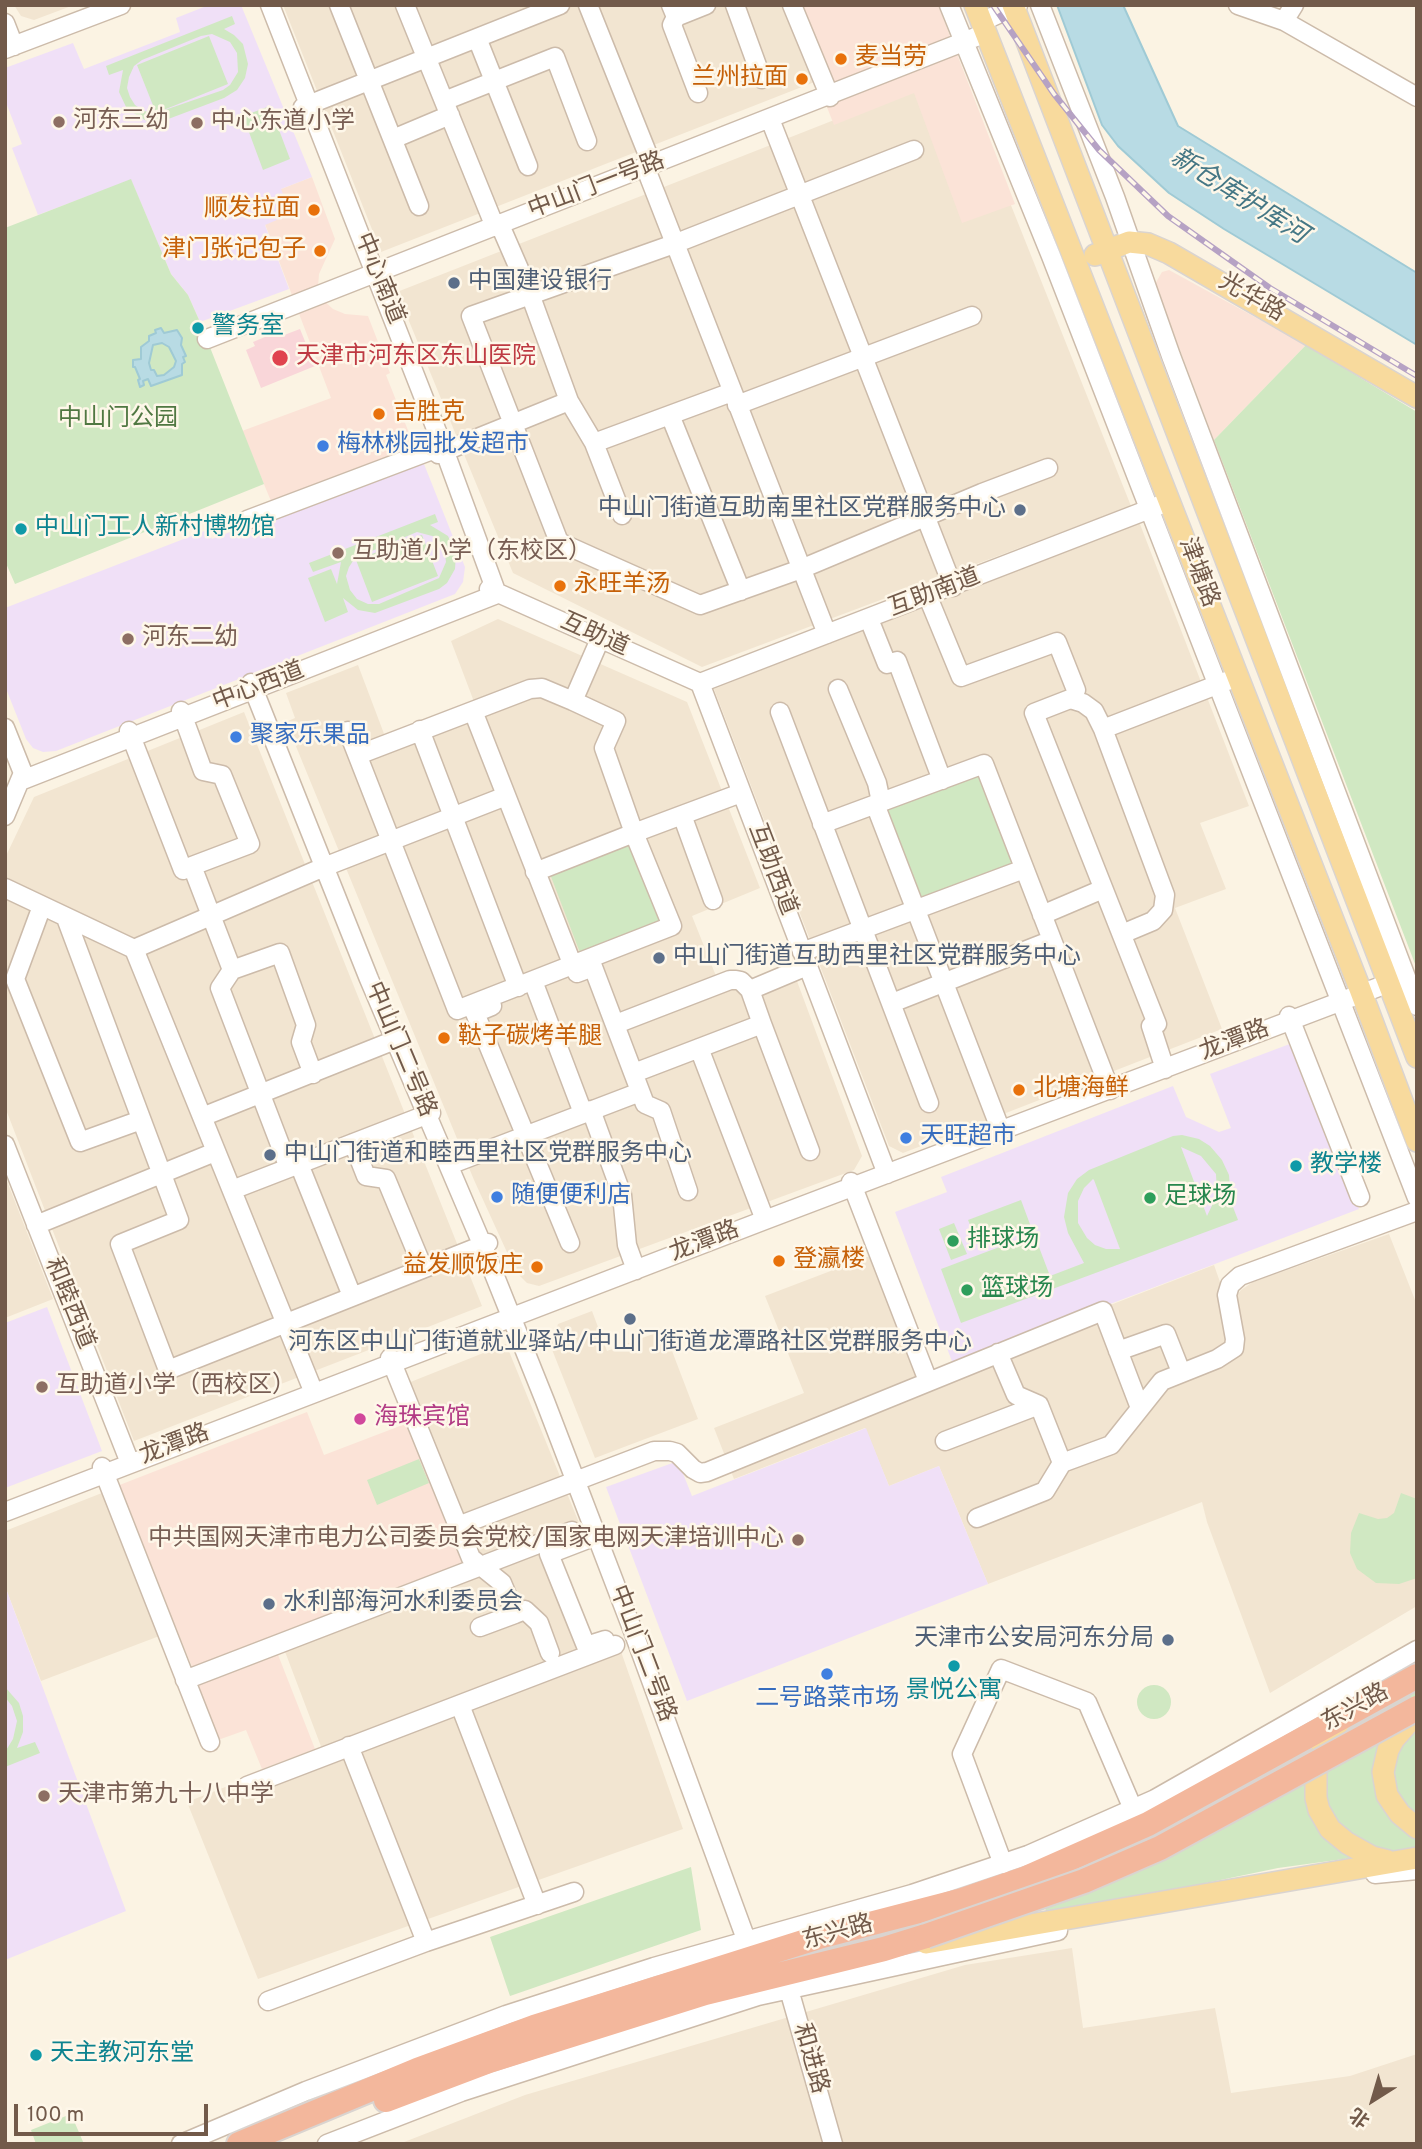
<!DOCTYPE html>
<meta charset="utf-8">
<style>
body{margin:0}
#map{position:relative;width:1422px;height:2149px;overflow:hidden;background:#fbf3e3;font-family:Overpass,"Noto Sans SC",sans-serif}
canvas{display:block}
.frame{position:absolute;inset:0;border:7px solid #725a4a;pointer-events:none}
.north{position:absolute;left:1338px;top:2065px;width:70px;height:70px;-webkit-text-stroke:5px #fef7e9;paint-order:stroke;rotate:217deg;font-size:19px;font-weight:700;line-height:28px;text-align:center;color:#725a4a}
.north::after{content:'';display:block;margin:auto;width:24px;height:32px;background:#725a4a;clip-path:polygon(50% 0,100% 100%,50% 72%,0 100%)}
.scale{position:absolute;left:14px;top:2104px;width:194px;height:32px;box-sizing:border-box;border:4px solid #725a4a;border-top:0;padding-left:9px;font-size:21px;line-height:24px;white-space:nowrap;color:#725a4a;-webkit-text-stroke:5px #fef7e9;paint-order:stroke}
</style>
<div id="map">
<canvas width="1422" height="2149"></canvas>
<div class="frame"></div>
<div class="north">北</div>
<div class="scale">100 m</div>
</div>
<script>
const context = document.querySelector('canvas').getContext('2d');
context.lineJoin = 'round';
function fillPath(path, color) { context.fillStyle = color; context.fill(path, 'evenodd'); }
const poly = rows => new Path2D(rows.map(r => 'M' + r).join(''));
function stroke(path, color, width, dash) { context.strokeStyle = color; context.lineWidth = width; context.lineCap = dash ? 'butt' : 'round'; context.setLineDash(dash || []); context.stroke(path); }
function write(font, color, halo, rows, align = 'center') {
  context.font = font + ' Overpass,"Noto Sans SC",sans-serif'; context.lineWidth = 5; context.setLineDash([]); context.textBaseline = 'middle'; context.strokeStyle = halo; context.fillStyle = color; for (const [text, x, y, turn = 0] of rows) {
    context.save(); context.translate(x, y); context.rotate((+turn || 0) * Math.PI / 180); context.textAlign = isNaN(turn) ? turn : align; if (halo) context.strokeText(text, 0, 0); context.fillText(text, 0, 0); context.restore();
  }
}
fillPath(poly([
 [14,5,74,5,34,20,21,16],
 [283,5,790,5,817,81,381,252],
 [946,76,963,85,1131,506,702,667,513,573,397,292],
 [1138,519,1249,806,1200,823,1226,889,1175,908,1222,1029,903,1153,889,1146,714,689],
 [498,619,687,702,760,888,692,916,718,981,747,981,791,965,862,1156,854,1170,539,1286,527,1283,516,1272,474,1180,286,722,295,718,286,693,358,665,386,739,476,707,451,641],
 [244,712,482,1306,134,1441,5,1107,5,858,34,797],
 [5,1176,53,1299,5,1318],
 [1389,1234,1417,1305,1417,1606,1270,1693,1207,1522,1202,1502,988,1584,939,1466,889,1486,865,1428,734,1479,714,1428,804,1393,765,1296,870,1256,921,1378,1214,1265,1240,1339,1234,1299,1241,1290,1253,1282],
 [592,1311,607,1351,664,1330,698,1419,595,1458,551,1347,558,1324],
 [506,1344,584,1535,545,1551,585,1651,617,1640,683,1829,258,1979,187,1802,322,1749,284,1649,474,1579,398,1387],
 [107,1491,162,1635,41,1681,5,1586,5,1531],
 [1072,1948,1083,2028,1215,2008,1231,2093,1350,2076,1417,2054,1417,2144,399,2144,525,2095,965,1965]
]), '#f2e5d1');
fillPath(poly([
 [790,5,938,5,1015,204,962,223,914,93,834,125,787,6],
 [312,177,335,239,319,274,318,287,322,299,333,309,345,314,368,316,390,373,386,375,415,448,273,506,242,431,331,398,265,224,281,189],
 [1169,270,1306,345,1214,440,1155,284,1162,272],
 [307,1412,324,1455,413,1421,470,1566,273,1642,315,1749,262,1769,246,1730,218,1740,193,1669,117,1486]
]), '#fbe3d7');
fillPath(poly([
 [209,5,241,5,312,177,281,189,291,214,265,225,289,289,200,322,188,295,171,274,131,180,38,215,12,148,22,144,5,100,5,68,73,43,84,69,180,32,176,18],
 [422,459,465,567,463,582,455,594,56,751,43,752,33,748,26,739,5,686,5,608,207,530,212,539],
 [1295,1042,1359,1209,953,1364,895,1212,947,1192,941,1177,1173,1086,1186,1117,1219,1132,1231,1128,1210,1074],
 [47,1307,102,1451,5,1488,5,1323],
 [866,1428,889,1486,939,1466,988,1584,687,1701,606,1487,678,1461,692,1496],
 [5,1586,126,1911,5,1960]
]), '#f0e0f7');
fillPath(poly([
 [300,329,315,366,261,388,246,350,255,346,253,342,277,332,279,337]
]), '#f9d6d9');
fillPath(poly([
 [232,16,235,24,224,29,234,35,243,44,248,64,245,78,237,90,224,98,163,121,148,122,127,109,119,92,123,70,109,75,106,66],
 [212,34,230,42,237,53,238,72,230,85,223,90,156,113,228,84,209,36,137,65,156,113,144,111,135,105,130,97,127,88,129,77,134,66,142,60,201,36],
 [270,106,290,159,263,170,243,116],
 [131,179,171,274,188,295,200,322,264,484,15,584,5,561,5,228],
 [1306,345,1417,412,1417,969,1214,440],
 [435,514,438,522,430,525,448,536,456,554,455,569,447,583,439,589,375,613,358,610,343,598,348,612,325,622,308,578,331,569,337,584,341,562,313,572,309,563],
 [417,532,436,537,444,547,446,562,439,578,379,604,368,604,357,599,350,590,346,576,349,567,355,558],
 [422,535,438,576,372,602,356,560],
 [979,771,1015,865,916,903,880,809],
 [632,843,664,927,582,958,550,874],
 [1182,1135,1199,1139,1210,1146,1222,1160,1229,1175,1231,1202,1238,1220,961,1323,941,1269,1034,1234,1050,1276,1084,1263,1068,1233,1064,1217,1068,1193,1077,1179,1089,1170,1173,1136],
 [1181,1147,1201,1156,1216,1174,1217,1195,1207,1216],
 [1093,1179,1094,1180,1120,1249,1106,1249,1095,1245,1087,1238,1078,1223,1078,1201,1084,1188],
 [1021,1200,1031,1227,979,1246,968,1220],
 [954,1223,967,1254,951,1260,939,1229],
 [419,1459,429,1483,377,1505,367,1480],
 [1401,1493,1417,1499,1417,1578,1399,1584,1376,1583,1357,1569,1350,1553,1351,1533,1359,1513,1378,1519,1387,1518,1394,1513],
 [1417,1679,1417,1849,1278,1868,1048,1916,1034,1881,1134,1846,1211,1795],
 '1137 1702a17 17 0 1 1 34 0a17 17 0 1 1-34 0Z',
 [5,1687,19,1703,23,1716,23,1732,17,1748,35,1742,40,1753,5,1767,5,1752,13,1739,17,1721,12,1706,5,1697],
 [691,1867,701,1930,510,1996,490,1937],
 [71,2114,84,2144,36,2144,31,2130]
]), '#d0e8c2');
const water = poly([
 [1057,5,1123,5,1178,126,1417,273,1417,345,1224,229,1169,193,1118,146,1102,125,1057,5],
 [161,328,164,333,177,330,182,338,181,345,186,356,183,357,185,362,182,364,182,375,151,386,148,379,143,381,144,385,140,387,138,380,140,379,135,367,133,367,133,360,141,359,141,347,149,341,149,336,156,333,155,330,161,328],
 [162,343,169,347,176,361,174,367,164,375,157,376,154,370,151,370,149,363,153,345,162,343]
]);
fillPath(water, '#b8dbe4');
stroke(water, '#9fcad5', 2);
const minor = poly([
 [270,5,445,452,497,594],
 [339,5,419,206],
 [405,5,495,227],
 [588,5,652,165],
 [671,5,676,17,706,5],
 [735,5,762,79],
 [792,5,830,97],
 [949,5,1051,256,1417,1198],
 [1040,5,1115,197,1171,356,1417,1006],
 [1238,5,1284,21,1417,97],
 [676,17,672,25,698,93],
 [1284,21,1294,5],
 [981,22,1018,5],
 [5,23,14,46],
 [477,38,528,166],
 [5,49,121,5],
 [444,101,555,57,587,141],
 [303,107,560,5],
 [770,119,953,587],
 [393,139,450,115],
 [914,150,674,244,471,316,559,542,700,605,801,569,982,493,1048,468],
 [646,169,827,634],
 [500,225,530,294,569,401,594,443,622,515],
 [207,339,986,33],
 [737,405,972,316],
 [670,415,741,591],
 [594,443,732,392],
 [438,454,569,401],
 [247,520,443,446],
 [489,589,700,683],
 [928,597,961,677,1057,642,1076,690],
 [869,619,887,664,897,661,942,780],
 [600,639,573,701,616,721,604,748,634,833,682,815,713,900],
 [251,683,369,979,482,1244,545,1401,633,1631,747,1942,743,1953,734,1964],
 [700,683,887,1174],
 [700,683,1160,505],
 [838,689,877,783,881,802],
 [181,711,203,771,222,775,250,844,192,866],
 [473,711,573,966],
 [780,712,929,1103],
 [5,728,23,773],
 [1103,729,1227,681],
 [420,730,518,987],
 [129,731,183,870,192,866,232,970],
 [348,731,457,1010,672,926,634,833,535,872],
 [358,755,530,689,542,688,573,701],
 [20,781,497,594],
 [875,804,1001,1131],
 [682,815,741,793],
 [5,816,23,773],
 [822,824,984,764,1110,1090],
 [5,888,134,949],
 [42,906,15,979,80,1142,141,1120],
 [1042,915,1103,889],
 [66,918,179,1220,120,1244,168,1370,488,1243],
 [1122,934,1153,921,1163,910,1165,895,1103,729,1094,711,1083,703,1070,699,1034,713,1157,1024,1151,1026,1165,1069],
 [802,952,1024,869],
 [577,973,593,967,645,1104,661,1111,688,1191],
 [536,989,583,1113],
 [750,990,807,966],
 [892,1003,1052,940],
 [492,1006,475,1013,570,1243],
 [1289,1016,1360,1197],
 [616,1024,730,980,736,980,741,981,750,990,762,1024],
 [699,1048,765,1220],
 [634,1073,762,1024,810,1151],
 [591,1110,622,1195,627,1245,636,1270],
 [202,1117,400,1038],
 [353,1143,366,1176,386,1179,423,1268],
 [5,1145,130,1463],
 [299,1164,352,1296],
 [449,1165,640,1092],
 [289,1168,220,988,232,970,280,953,306,1025,301,1042,313,1074],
 [851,1182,928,1381],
 [232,1190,431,1113],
 [36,1225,215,1152],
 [1118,1351,1166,1334,1181,1372],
 [998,1353,1016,1395,1039,1405],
 [390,1358,471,1558,502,1583,515,1614,480,1627],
 [314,1393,134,949,324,867,506,796],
 [945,1441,1039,1405,1062,1463],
 [102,1467,210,1742],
 [5,1512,765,1220,1405,977],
 [977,1518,1045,1491,1062,1463,1111,1445,1162,1381,1217,1359,1234,1348,1235,1339,1227,1295,1230,1285,1240,1276,1417,1211],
 [458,1526,654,1451,670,1451,677,1453,693,1469,700,1473,707,1472,1103,1311,1140,1408],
 [601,1534,549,1554,586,1646,605,1640],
 [515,1614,525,1610,539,1623,550,1653],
 [185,1680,572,1531],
 [460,1705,537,1905],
 [349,1746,426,1942],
 [247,1786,615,1645],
 [1003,1864,962,1754,1001,1669,1087,1702,1133,1809],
 [1375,1874,1417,1870],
 [786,1979,833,2144],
 [268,2001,426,1942,574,1892],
 [181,2144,306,2091,506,2015,654,1967,912,1894,1028,1855,1155,1799,1417,1650],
 [327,2144,461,2092,758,1996,1058,1931]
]);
const major = poly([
 [975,5,1360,989,1417,1141],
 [1013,5,1417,1057],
 [1095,255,1129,242,1148,244,1169,253,1417,397],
 [1417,1713,1394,1739,1388,1750,1383,1772,1387,1795,1393,1804,1400,1814,1417,1828],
 [1342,1718,1325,1742,1316,1772,1316,1798,1319,1810,1330,1829,1347,1843,1372,1857,1388,1861],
 [926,1943,1417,1858]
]);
const highway = poly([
 [386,2100,489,2061,705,1993,884,1949,926,1936],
 [239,2144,417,2070,534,2027,819,1937,962,1900,1026,1878,1148,1824,1417,1676]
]);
stroke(minor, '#cba', 21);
stroke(major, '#dad4d0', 24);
stroke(highway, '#dad4d0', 28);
stroke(minor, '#fff', 18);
stroke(major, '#f8da9d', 21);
stroke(highway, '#f3b79c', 24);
const rail = poly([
 [993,5,1054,94,1099,150,1168,216,1270,288,1417,376]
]);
stroke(rail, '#b6a2c4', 6);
stroke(rail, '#fef7e9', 3.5, [10]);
const highwayBridge = poly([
 [926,1936,1084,1881,1160,1848,1417,1708]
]);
stroke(highwayBridge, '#dad4d0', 28, []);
stroke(highwayBridge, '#f3b79c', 24);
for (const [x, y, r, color] of [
 [841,59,7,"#e8710a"],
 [802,79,7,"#e8710a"],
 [59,122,7,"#8d6e63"],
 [197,123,7,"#8d6e63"],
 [314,210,7,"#e8710a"],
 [320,251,7,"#e8710a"],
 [454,283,7,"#5c6f8a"],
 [198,328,7,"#0f9aa8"],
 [280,358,9,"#e0444e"],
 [379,414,7,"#e8710a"],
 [323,446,7,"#3f7fe0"],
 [1020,510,7,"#5c6f8a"],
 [21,529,7,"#0f9aa8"],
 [338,553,7,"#8d6e63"],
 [560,586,7,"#e8710a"],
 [128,639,7,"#8d6e63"],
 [236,737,7,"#3f7fe0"],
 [659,958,7,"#5c6f8a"],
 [444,1038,7,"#e8710a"],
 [1019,1090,7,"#e8710a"],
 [906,1138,7,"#3f7fe0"],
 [270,1155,7,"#5c6f8a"],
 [1296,1166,7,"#0f9aa8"],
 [497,1197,7,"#3f7fe0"],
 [1150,1198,7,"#2e9e5b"],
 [953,1241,7,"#2e9e5b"],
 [779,1261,7,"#e8710a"],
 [537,1267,7,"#e8710a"],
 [967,1290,7,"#2e9e5b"],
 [630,1319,7,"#5c6f8a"],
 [42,1387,7,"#8d6e63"],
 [360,1419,7,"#d1479c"],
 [798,1540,7,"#8d6e63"],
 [269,1604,7,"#5c6f8a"],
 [1168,1640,7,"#5c6f8a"],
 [954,1666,7,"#0f9aa8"],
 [827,1674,7,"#3f7fe0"],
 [44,1796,7,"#8d6e63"],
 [36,2055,7,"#0f9aa8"]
]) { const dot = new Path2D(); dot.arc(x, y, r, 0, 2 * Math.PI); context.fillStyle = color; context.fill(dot); stroke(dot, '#fef7e9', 2.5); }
write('24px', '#c56008', '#fef7e9', [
 ["麦当劳",855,59],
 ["兰州拉面",788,79,"right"],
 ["顺发拉面",300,210,"right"],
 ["津门张记包子",306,251,"right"],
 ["吉胜克",393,414],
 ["永旺羊汤",574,586],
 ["鞑子碳烤羊腿",458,1038],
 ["北塘海鲜",1033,1090],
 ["登瀛楼",793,1261],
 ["益发顺饭庄",523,1267,"right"]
], 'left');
write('24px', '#785e54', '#fef7e9', [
 ["河东三幼",73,122],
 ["中心东道小学",211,123],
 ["互助道小学（东校区）",352,553],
 ["河东二幼",142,639],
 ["互助道小学（西校区）",56,1387],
 ["中共国网天津市电力公司委员会党校/国家电网天津培训中心",784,1540,"right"],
 ["天津市第九十八中学",58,1796]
], 'left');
write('24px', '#725a4a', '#fef7e9', [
 ["中山门一号路",597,187,-21],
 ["中心南道",378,279,68],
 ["光华路",1251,299,30],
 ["津塘路",1197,573,69],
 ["互助南道",935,594,-21],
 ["互助道",594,636,24],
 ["中心西道",259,688,-21],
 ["互助西道",771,870,69],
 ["龙潭路",1235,1042,-21],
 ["中山门二号路",399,1050,67],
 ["龙潭路",705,1243,-21],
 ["和睦西道",68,1304,68],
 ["龙潭路",175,1446,-21],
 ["中山门二号路",641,1654,69],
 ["东兴路",1356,1709,-29],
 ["东兴路",838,1934,-15],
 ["和进路",809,2059,74]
]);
write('24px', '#4e5e75', '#fef7e9', [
 ["中国建设银行",468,283],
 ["中山门街道互助南里社区党群服务中心",1006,510,"right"],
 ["中山门街道互助西里社区党群服务中心",673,958],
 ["中山门街道和睦西里社区党群服务中心",284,1155],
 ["河东区中山门街道就业驿站/中山门街道龙潭路社区党群服务中心",630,1344,"center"],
 ["水利部海河水利委员会",283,1604],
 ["天津市公安局河东分局",1154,1640,"right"]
], 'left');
write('24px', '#0d838f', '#fef7e9', [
 ["警务室",212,328],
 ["中山门工人新村博物馆",35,529],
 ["教学楼",1310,1166],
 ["景悦公寓",954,1692,"center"],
 ["天主教河东堂",50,2055]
], 'left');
write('24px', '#be3a42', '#fef7e9', [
 ["天津市河东区东山医院",296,358]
], 'left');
write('24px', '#507842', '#fef7e9', [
 ["中山门公园",118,420]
]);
write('24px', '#366cbe', '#fef7e9', [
 ["梅林桃园批发超市",337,446],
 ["聚家乐果品",250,737],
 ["天旺超市",920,1138],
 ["随便便利店",511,1197],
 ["二号路菜市场",827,1700,"center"]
], 'left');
write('24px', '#27864d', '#fef7e9', [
 ["足球场",1164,1198],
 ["排球场",967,1241],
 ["篮球场",981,1290]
], 'left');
write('24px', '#b23c85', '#fef7e9', [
 ["海珠宾馆",374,1419]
], 'left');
write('italic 26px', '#457785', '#fef7e9', [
 ["新仓库护库河",1238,198,32]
]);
</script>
